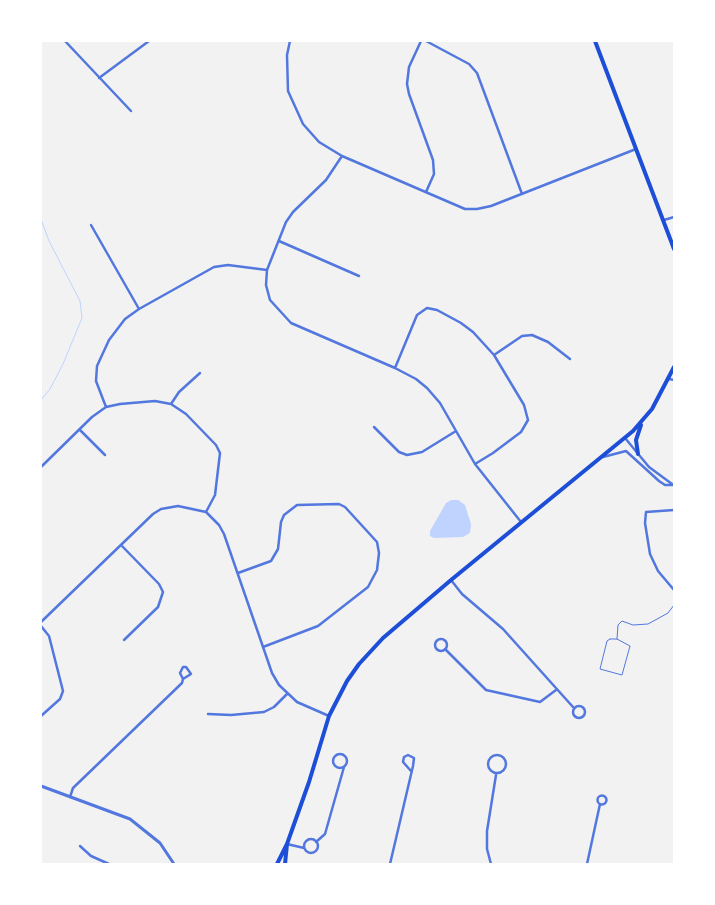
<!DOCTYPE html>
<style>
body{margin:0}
#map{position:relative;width:715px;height:905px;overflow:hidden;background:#f2f2f2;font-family:Cabin,sans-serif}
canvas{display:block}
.frame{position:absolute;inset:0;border:42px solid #fff;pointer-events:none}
</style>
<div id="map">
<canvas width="715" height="905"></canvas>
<div class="frame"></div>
</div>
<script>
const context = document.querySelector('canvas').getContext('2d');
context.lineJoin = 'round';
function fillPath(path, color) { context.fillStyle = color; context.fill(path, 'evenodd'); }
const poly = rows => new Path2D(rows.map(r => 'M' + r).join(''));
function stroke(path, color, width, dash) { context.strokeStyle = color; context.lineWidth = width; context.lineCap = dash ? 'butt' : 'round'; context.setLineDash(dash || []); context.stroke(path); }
fillPath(poly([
 [451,500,458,500,465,505,471,524,470,533,463,537,434,538,430,536,430,531,446,503]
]), '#bfd3fe');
stroke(poly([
 [41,219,49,241,80,301,82,318,63,364,50,389,41,400]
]), '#bfd3fe', 1);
stroke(poly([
 [610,639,617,639,630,646,622,675,600,669,607,641,610,639],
 [617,639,618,625,622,621,633,625,648,624,668,613,674,605]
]), '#5277de', 1);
stroke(poly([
 [65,41,131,111],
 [290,41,287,55,288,91,303,124,319,142,342,156,465,209,477,209,491,206,636,149],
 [421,41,409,67,407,84,409,94,433,160,434,174,426,192],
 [426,41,469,64,477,73,522,194],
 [99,78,149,41],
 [342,156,326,180,293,212,286,222,267,270,266,285,270,300,291,323,395,368,416,379,427,388,440,403,475,464,521,522],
 [664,220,674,217],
 [91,225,139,309],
 [279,241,359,276],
 [494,355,522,336,532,335,548,342,570,359],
 [395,368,417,315,427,308,437,310,461,323,473,332,494,355,524,405,528,420,521,432,493,453,475,464],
 [669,379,674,380],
 [171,404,179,392,200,373],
 [106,407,96,381,97,366,109,340,125,319,139,309,214,267,228,265,267,270],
 [374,427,399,452,407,455,422,452,456,431],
 [80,430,105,455],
 [625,438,649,467,672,484],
 [603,457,626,451,659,481,665,485,674,485],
 [41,467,92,417,106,407,120,404,155,401,171,404,186,414,216,445,220,453,215,495,206,512],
 [674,510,646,512,645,523,650,554,658,571,674,590],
 [121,545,159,584,163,592,158,607,124,640],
 [238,573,271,561,278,549,281,522,284,515,297,505,339,504,345,507,377,542,379,553,377,570,368,587,318,626,263,647],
 [451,580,462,594,503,629,573,707],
 [41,622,153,514,161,509,178,506,206,512,219,525,224,534,272,673,279,685,297,702,329,716],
 [41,626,49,636,63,691,60,699,41,716],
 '435 645a6 6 0 1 1 12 0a6 6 0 1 1-12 0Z',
 [445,649,486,690,540,702,556,690],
 '573 712a6 6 0 1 1 12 0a6 6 0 1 1-12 0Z',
 [208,714,231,715,264,712,274,707,287,694],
 '333 761a7 7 0 1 1 14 0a7 7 0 1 1-14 0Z',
 '488 764a9 9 0 1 1 18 0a9 9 0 1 1-18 0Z',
 '597.5 800a4.5 4.5 0 1 1 9 0a4.5 4.5 0 1 1-9 0Z',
 [70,797,73,788,182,683,183,679,191,674,186,667,183,667,180,673,183,679],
 '304 846a7 7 0 1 1 14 0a7 7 0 1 1-14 0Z',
 [316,842,325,834,344,767],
 [287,844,304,848],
 [80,846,91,856,109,864],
 [390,864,413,766,414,758,408,755,404,757,403,762,411,771],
 [491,864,487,849,487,831,496,775],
 [587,864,600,804]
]), '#5277de', 2.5);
stroke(poly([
 [41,786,130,819,160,843,174,864]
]), '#5277de', 3);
stroke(poly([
 [595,41,674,249],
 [638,454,636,440,641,425],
 [277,864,287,844,309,782,329,716,347,681,359,664,383,638,451,580,633,431,652,409,674,367],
 [285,864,287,844]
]), '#1d4ed8', 4);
</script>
